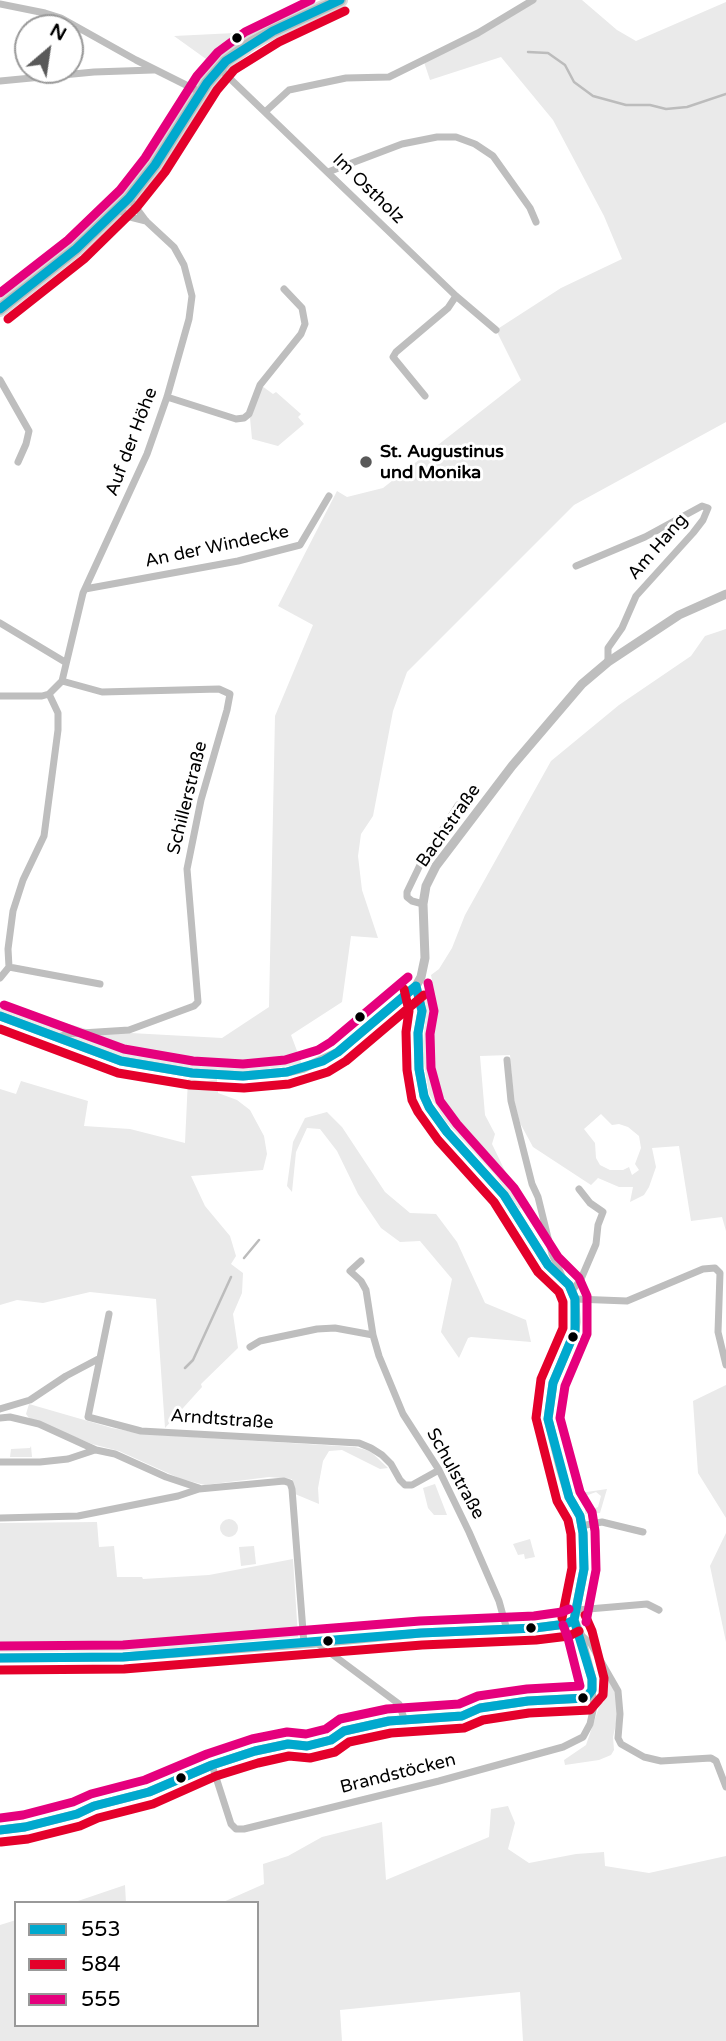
<!DOCTYPE html>
<meta charset="utf-8">
<style>
body{margin:0}
#map{position:relative;width:726px;height:2041px;overflow:hidden;background:#fff;font-family:"Varela Round",sans-serif}
canvas{display:block}
.legend{position:absolute;left:14px;top:1901px;width:245px;height:126px;box-sizing:border-box;background:#fff;border:2px solid #999;margin:0;padding:9px 12px;list-style:none;font-size:21px;color:#000}
.legend li{display:flex;align-items:center;gap:14px;height:35px}
.legend b{width:35px;border:2px solid #999}
.north{position:absolute;left:14px;top:14px;width:70px;height:70px;box-sizing:border-box;background:#fff;border:2px solid #999;border-radius:50%;rotate:29deg;font-size:19px;font-weight:700;line-height:28px;text-align:center;color:#000}
.north::after{content:'';display:block;margin:auto;width:24px;height:32px;background:#595959;clip-path:polygon(50% 0,100% 100%,50% 72%,0 100%)}
</style>
<div id="map">
<canvas width="726" height="2041"></canvas>
<ul class="legend">
<li><b style="height:9px;background:#00a9ce"></b>553</li>
<li><b style="height:9px;background:#e4002b"></b>584</li>
<li><b style="height:9px;background:#e5007d"></b>555</li>
</ul>
<div class="north">N</div>
</div>
<script>
const context = document.querySelector('canvas').getContext('2d');
context.lineJoin = 'round';
function fillPath(path, color) { context.fillStyle = color; context.fill(path, 'evenodd'); }
const poly = rows => new Path2D(rows.map(r => 'M' + r).join(''));
function stroke(path, color, width, dash) { context.strokeStyle = color; context.lineWidth = width; context.lineCap = dash ? 'butt' : 'round'; context.setLineDash(dash || []); context.stroke(path); }
function write(font, color, halo, rows, align = 'center') {
  context.font = font + ' "Varela Round",sans-serif'; context.lineWidth = 6; context.setLineDash([]); context.textBaseline = 'middle'; context.strokeStyle = halo; context.fillStyle = color; for (const [text, x, y, turn = 0] of rows) {
    context.save(); context.translate(x, y); context.rotate((+turn || 0) * Math.PI / 180); context.textAlign = isNaN(turn) ? turn : align; if (halo) context.strokeText(text, 0, 0); context.fillText(text, 0, 0); context.restore();
  }
}
fillPath(poly([
 [533,0,582,0,617,30,636,41,726,2,726,422,574,505,407,672,393,711,373,816,361,834,358,856,362,890,378,938,351,936,342,1002,291,1035,302,1064,245,1072,190,1069,125,1058,0,1011,0,1005,94,1031,222,1038,269,1007,275,716,313,625,278,606,337,491,347,497,383,488,521,380,496,330,561,288,622,259,604,216,553,120,501,57,430,80,424,62],
 [235,33,213,64,174,36],
 [262,386,273,394,276,392,301,414,298,417,304,424,278,446,252,439,250,418],
 [726,629,726,1231,722,1217,691,1221,679,1146,652,1148,656,1167,649,1187,644,1195,630,1202,633,1187,619,1187,598,1178,591,1185,533,1147,520,1123,514,1101,510,1055,480,1056,485,1115,495,1134,492,1144,519,1200,521,1208,519,1209,495,1175,446,1122,429,1094,422,1051,426,1014,425,999,434,991,431,975,439,969,452,948,465,915,551,761,619,705,691,656,705,636],
 [601,1114,612,1125,619,1124,628,1127,639,1136,641,1148,635,1164,639,1170,632,1175,629,1167,623,1170,610,1170,600,1165,596,1158,595,1143,584,1129],
 [188,1079,207,1081,217,1079,218,1093,237,1100,250,1110,264,1136,267,1154,263,1170,191,1176,205,1206,230,1236,236,1256,231,1264,243,1273,242,1293,233,1314,238,1348,201,1384,202,1387,165,1428,156,1299,90,1292,43,1303,17,1300,0,1305,0,1089,16,1094,21,1081,88,1101,84,1126,130,1129,185,1143],
 [327,1112,342,1127,385,1192,410,1213,436,1214,457,1242,485,1303,526,1320,531,1342,471,1337,468,1338,459,1358,441,1332,452,1279,420,1241,400,1242,381,1228,358,1194,337,1151,320,1129,307,1128,296,1152,292,1192,287,1186,293,1142,305,1118],
 [726,1385,726,1518,698,1473,693,1401],
 [29,1404,112,1428,144,1434,355,1447,370,1451,388,1468,380,1469,342,1450,329,1451,323,1461,318,1488,319,1504,295,1494,292,1479,269,1477,205,1485,181,1479,119,1451,92,1444,29,1418,26,1414],
 [31,1446,32,1457,10,1457,11,1449,30,1448],
 [435,1484,447,1515,434,1515,428,1508,423,1488],
 [607,1489,600,1513,585,1514,585,1508,593,1509,598,1507,601,1496,596,1492,588,1495,582,1500,579,1498,580,1493],
 '220 1528a9 9 0 1 1 18 0a9 9 0 1 1-18 0Z',
 [97,1522,99,1547,114,1546,117,1577,142,1577,143,1579,209,1575,293,1559,298,1637,143,1651,0,1652,0,1523],
 [726,1533,726,1642,710,1566],
 [530,1539,535,1557,525,1559,524,1554,518,1555,513,1544],
 [254,1546,256,1564,241,1566,239,1547],
 [590,1648,615,1692,618,1715,613,1737,614,1750,611,1755,599,1760,565,1765,564,1760,586,1745,600,1704,604,1702,600,1673],
 [508,1806,515,1823,508,1849,529,1863,576,1854,604,1852,605,1866,649,1873,726,1856,726,2041,523,2041,520,1992,340,2010,342,2041,0,2041,0,1925,16,1920,16,2025,257,2025,257,1903,221,1903,264,1884,263,1864,288,1856,322,1837,382,1822,386,1880,489,1837,491,1809],
 [125,1885,126,1903,72,1903]
]), '#eaeaea');
stroke(poly([
 [528,52,548,53,565,65,574,82,593,96,626,105,650,105,666,109,687,107,726,94],
 [244,1258,259,1240],
 [185,1368,193,1360,231,1277]
]), '#bcbcbc', 2.5);
const primary = poly([
 [0,309,76,249,129,198,155,165,207,83,226,61,251,43,273,31,340,0]
]);
stroke(primary, '#dbdbdb', 16);
stroke(poly([
 [0,4,45,13,61,18,136,60,200,92],
 [219,68,456,296,496,330],
 [0,81,94,72,153,70],
 [265,112,289,90,346,78,389,77,478,33,533,0],
 [328,172,402,144,437,137,456,137,475,144,493,156,530,208,536,222],
 [118,209,130,217,146,221],
 [0,380,29,431,26,444,18,462],
 [425,396,393,357,396,352,448,308,456,296],
 [167,397,236,419,244,418,249,414,260,385,301,334,305,324,302,308,284,289],
 [576,566,645,537,702,506,708,508,703,520,693,533,636,596,622,628,608,648,608,662],
 [85,589,238,561,300,545,329,496],
 [0,623,65,662],
 [0,696,42,696,49,694,62,681,83,593,147,454,167,397,189,319,192,296,184,265,174,247,146,221,129,198],
 [423,904,412,901,407,897,407,892,420,865,458,805],
 [9,967,100,984],
 [0,978,9,967,8,949,13,911,23,880,44,836,58,730,58,713,49,694],
 [60,1037,66,1034,129,1030,194,1006,198,1002,187,869,201,800,227,710,230,694,219,689,102,692,62,681],
 [507,1060,511,1101,532,1184,538,1197,552,1254,562,1276],
 [361,1261,350,1271,361,1281,366,1290,373,1335],
 [572,1291,581,1279,596,1244,598,1225,603,1212,590,1203,579,1189],
 [575,1299,627,1301,703,1269,715,1268,720,1273,718,1332,726,1365],
 [109,1314,88,1417,141,1431,359,1443,371,1448,382,1455,391,1464,400,1480,405,1485,412,1485,439,1470],
 [250,1347,260,1341,317,1329,335,1328,373,1335,379,1356,403,1414,439,1470,469,1532,499,1601,507,1630],
 [0,1409,30,1400,66,1376,100,1358],
 [0,1418,10,1417,39,1424,96,1450,115,1454,166,1477,199,1488],
 [0,1462,40,1462,68,1459,95,1450],
 [0,1518,78,1516,178,1496,199,1489,284,1481,290,1483,292,1489,304,1644],
 [581,1526,602,1522,643,1532],
 [577,1610,647,1604,659,1610],
 [580,1634,591,1644,618,1691,620,1714,618,1738,621,1744,644,1757,661,1761,711,1758,716,1761,726,1787],
 [317,1643,399,1704,405,1721],
 [212,1765,231,1824,236,1829,244,1829,439,1781,563,1747,583,1737,590,1724,594,1706,592,1690]
]), '#bebebe', 7);
stroke(poly([
 [416,986,422,1011,418,1033,419,1069,424,1096,429,1107,447,1132,504,1195,548,1265,569,1285,575,1299,576,1322,575,1331,553,1383,548,1419,560,1467,569,1497,580,1516,583,1533,584,1569,574,1620],
 [0,1016,121,1061,192,1073,243,1076,287,1072,304,1068,338,1052,416,986,421,977,425,958,423,904,426,886,436,866,512,766,582,684,608,662,679,615,726,594],
 [0,1658,123,1657,317,1643,421,1633,535,1628,566,1624,574,1620],
 [0,1830,25,1827,77,1814,94,1806,149,1792,212,1765,255,1751,288,1744,307,1746,331,1740,344,1731,389,1721,462,1716,480,1708,528,1701,586,1698,592,1690,592,1679,580,1634,574,1620]
]), '#bebebe', 9);
stroke(primary, '#bdbdbd', 12);
stroke(poly([
 [0,309,76,249,129,198,155,165,207,83,226,61,273,31,340,0],
 [416,986,422,1011,418,1033,419,1069,424,1096,429,1107,447,1132,504,1195,548,1265,569,1285,575,1299,575,1331,553,1383,548,1419,569,1497,580,1516,583,1533,584,1569,574,1620],
 [0,1016,121,1061,192,1073,243,1076,287,1072,323,1061,338,1052,416,986],
 [0,1658,123,1657,421,1633,535,1628,566,1624,574,1620],
 [0,1830,25,1827,77,1814,94,1806,149,1792,212,1765,255,1751,288,1744,307,1746,331,1740,344,1731,389,1721,462,1716,480,1708,528,1701,586,1698,592,1690,592,1679,574,1620]
]), '#00a9ce', 9);
stroke(poly([
 [8,319,84,259,137,207,165,172,217,90,234,70,279,42,345,11],
 [404,989,409,1011,406,1032,407,1070,412,1100,418,1112,438,1140,494,1202,538,1272,559,1292,563,1302,563,1328,541,1379,536,1418,557,1501,568,1520,571,1534,572,1568,562,1618],
 [0,1029,118,1073,190,1085,244,1088,289,1084,328,1072,346,1061,424,995],
 [0,1670,124,1669,422,1645,536,1640,569,1636,579,1631],
 [1,1842,28,1839,80,1826,98,1818,153,1804,216,1776,258,1763,289,1756,310,1758,335,1752,349,1742,391,1733,464,1728,483,1720,529,1713,590,1710,603,1695,604,1678,592,1631,585,1615]
]), '#e4002b', 9);
stroke(poly([
 [0,293,68,240,120,190,145,158,197,76,218,52,245,32,311,0],
 [428,983,434,1011,430,1034,431,1068,440,1101,457,1124,514,1188,558,1257,579,1278,587,1296,587,1334,565,1386,560,1418,580,1492,592,1512,595,1531,596,1570,586,1622],
 [4,1005,124,1049,193,1061,243,1064,285,1060,318,1050,331,1042,408,977],
 [0,1646,123,1645,420,1621,534,1616,562,1612,569,1609],
 [0,1818,23,1815,73,1802,91,1794,145,1780,207,1754,252,1739,287,1732,306,1734,326,1729,340,1719,387,1709,459,1704,478,1696,527,1689,580,1686,568,1638,563,1625]
]), '#e5007d', 9);
for (const [x, y, r, color] of [
 [237,38,6,"#000"],
 [366,462,7,"#595959"],
 [360,1017,6,"#000"],
 [573,1337,6,"#000"],
 [531,1628,6,"#000"],
 [328,1641,6,"#000"],
 [583,1698,6,"#000"],
 [181,1778,6,"#000"]
]) { const dot = new Path2D(); dot.arc(x, y, r, 0, 2 * Math.PI); context.fillStyle = color; context.fill(dot); stroke(dot, '#fff', 2.5); }
write('18px', '#000', '#fff', [
 ["Im Ostholz",368,189,44],
 ["Auf der Höhe",132,442,-69],
 ["An der Windecke",217,547,-12],
 ["Am Hang",658,547,-49],
 ["Schillerstraße",188,798,-76],
 ["Bachstraße",449,826,-55],
 ["Arndtstraße",222,1420,4],
 ["Schulstraße",455,1474,61],
 ["Brandstöcken",398,1774,-14]
]);
write('bold 18px', '#000', '#fff', [
 ["St. Augustinus",380,452],
 ["und Monika",380,473]
], 'left');
</script>
